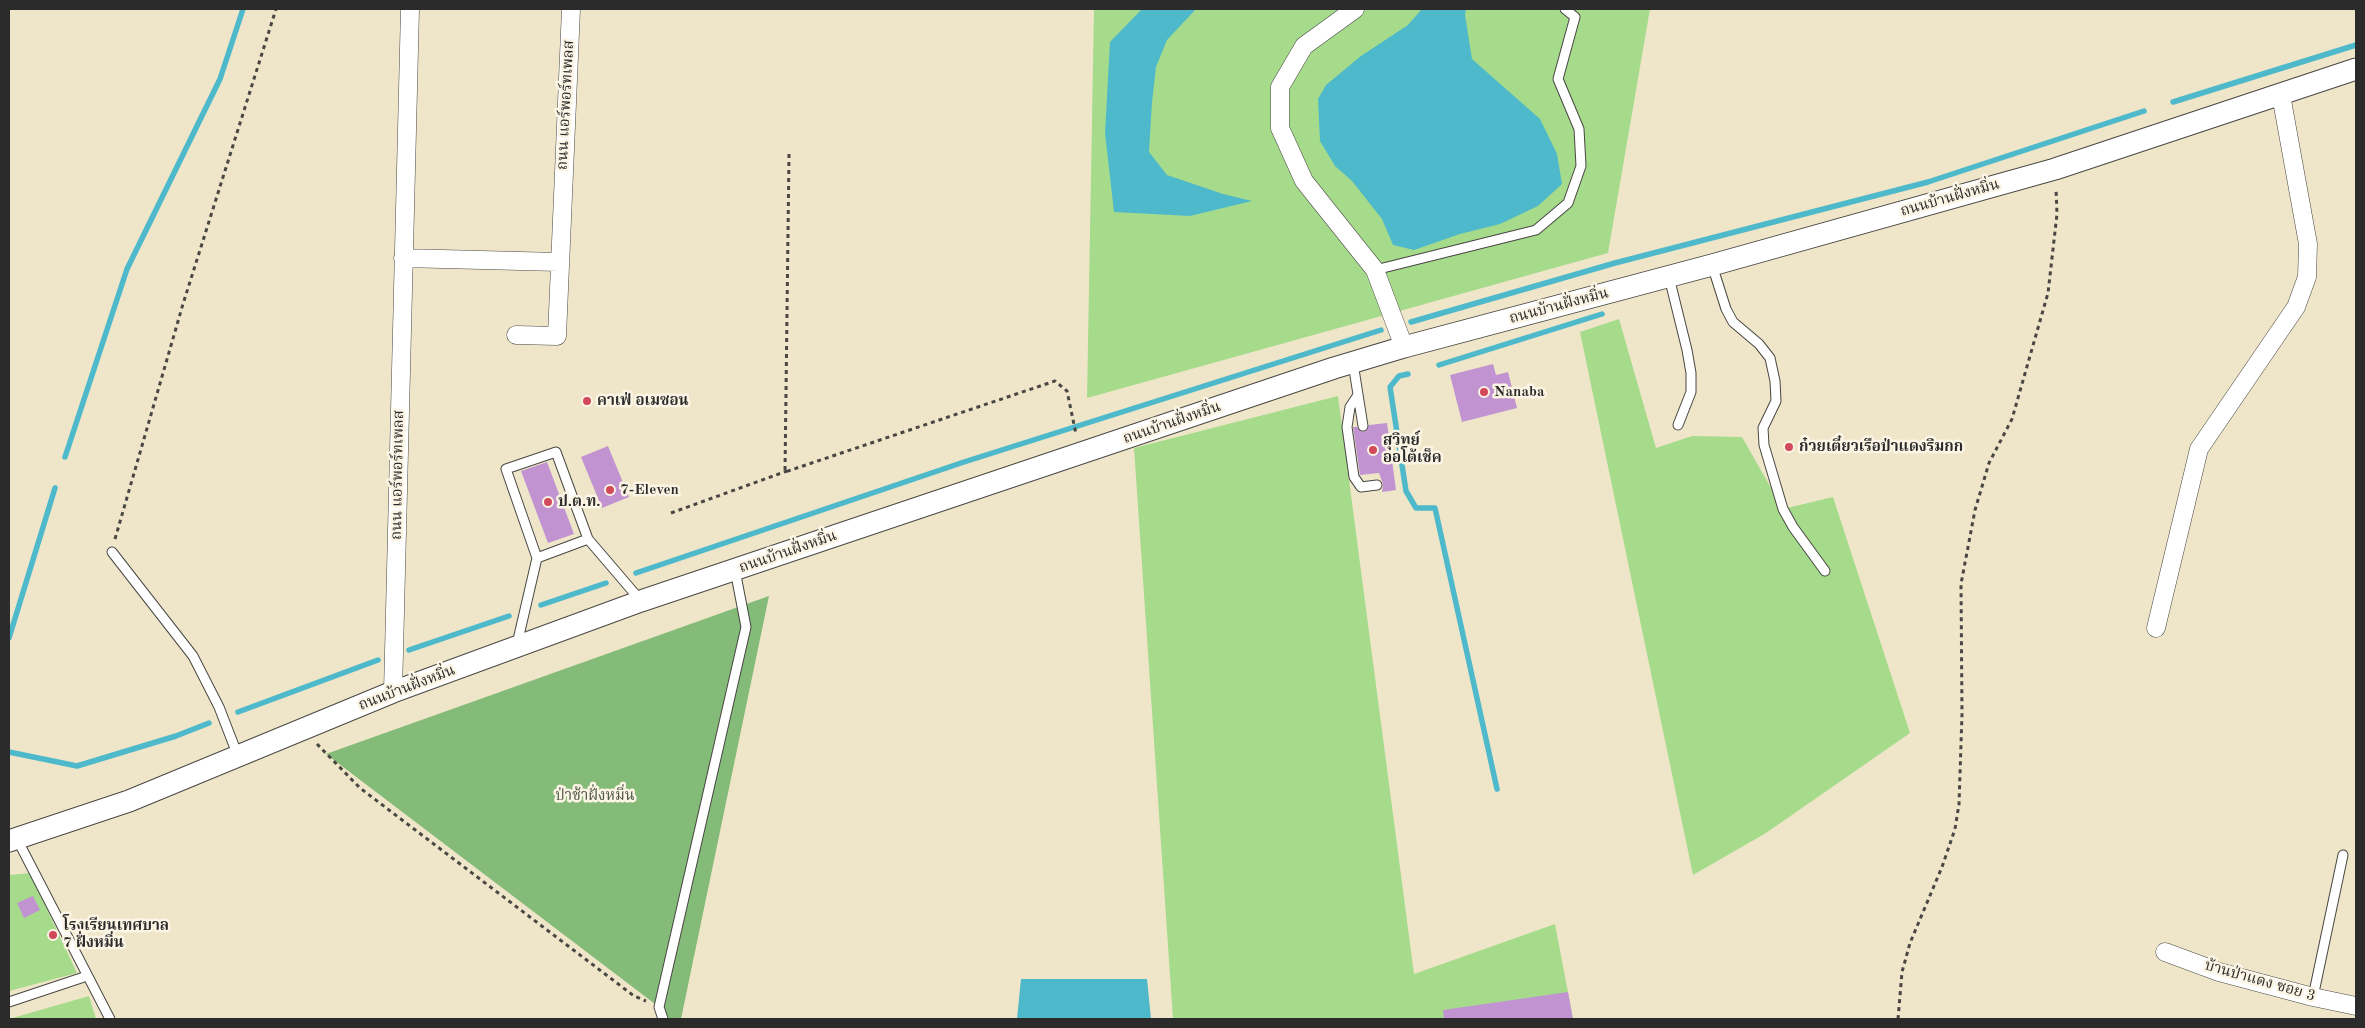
<!DOCTYPE html>
<meta charset="utf-8">
<style>
body{margin:0}
#map{position:relative;width:2365px;height:1028px;overflow:hidden;background:#efe6c9;font-family:"Old Standard TT",serif}
canvas{display:block}
.frame{position:absolute;inset:0;border:10px solid #2b2b2b;pointer-events:none}
</style>
<div id="map">
<canvas width="2365" height="1028"></canvas>
<div class="frame"></div>
</div>
<script>
const context = document.querySelector('canvas').getContext('2d');
context.lineJoin = 'round';
function fillPath(path, color) { context.fillStyle = color; context.fill(path, 'evenodd'); }
const poly = rows => new Path2D(rows.map(r => 'M' + r).join(''));
function stroke(path, color, width, dash) { context.strokeStyle = color; context.lineWidth = width; context.lineCap = dash ? 'butt' : 'round'; context.setLineDash(dash || []); context.stroke(path); }
function write(font, color, halo, rows, align = 'center') {
  context.font = font + ' "Old Standard TT","Noto Serif Thai",serif'; context.lineWidth = 5; context.setLineDash([]); context.textBaseline = 'middle'; context.strokeStyle = halo; context.fillStyle = color; for (const [text, x, y, turn = 0] of rows) {
    context.save(); context.translate(x, y); context.rotate((+turn || 0) * Math.PI / 180); context.textAlign = isNaN(turn) ? turn : align; if (halo) context.strokeText(text, 0, 0); context.fillText(text, 0, 0); context.restore();
  }
}
fillPath(poly([
 [1094,9,1650,9,1608,253,1087,398],
 [1619,319,1656,448,1692,436,1742,437,1783,509,1833,497,1910,733,1766,833,1693,875,1580,332],
 [1338,396,1414,974,1555,924,1573,1019,1173,1019,1134,448],
 [30,873,77,973,9,991,9,875],
 [89,996,96,1019,9,1019]
]), '#a6db8c');
fillPath(poly([
 [769,596,681,1019,663,1019,659,1007,326,754]
]), '#84bb78');
fillPath(poly([
 [1142,9,1196,9,1167,40,1156,67,1152,102,1149,152,1167,175,1223,194,1252,201,1190,216,1114,212,1105,133,1110,42],
 [1422,9,1466,9,1465,15,1472,59,1540,119,1557,154,1562,184,1538,206,1500,224,1460,234,1414,250,1393,245,1382,219,1352,181,1335,166,1320,141,1318,99,1326,85,1361,56,1408,25],
 [1021,979,1147,979,1151,1019,1017,1019]
]), '#4eb9ca');
stroke(poly([
 [2173,102,2356,45],
 [1411,322,1615,263,1928,182,2144,111],
 [1439,365,1602,314],
 [1408,374,1399,376,1390,387,1406,491,1416,508,1435,508,1497,789],
 [65,457,127,269,220,79,243,9],
 [636,573,964,462,1381,330],
 [541,605,606,583],
 [9,638,55,488],
 [409,650,509,616],
 [238,712,378,660],
 [9,752,77,766,176,736,209,723]
]), '#4eb9ca', 5.5);
fillPath(poly([
 [1493,364,1496,375,1508,372,1517,408,1462,422,1450,375],
 [1387,423,1396,490,1382,492,1383,484,1379,473,1360,475,1353,427,1357,427,1363,432,1367,430,1369,425],
 [608,446,629,497,602,508,581,457],
 [547,462,574,534,548,543,521,471],
 [33,896,40,910,24,918,17,903],
 [1568,992,1573,1019,1444,1019,1443,1010]
]), '#c194d1');
const service = poly([
 [1712,265,1726,309,1733,322,1759,344,1770,358,1775,381,1776,401,1763,428,1764,445,1783,509,1793,527,1825,571],
 [1375,270,1536,230,1568,203,1581,166,1579,129,1558,79,1575,17,1565,9],
 [1669,277,1687,350,1691,373,1691,392,1678,425],
 [1353,363,1363,426],
 [1358,395,1350,407,1347,427,1354,477,1361,487,1377,485],
 [112,552,193,656,219,707,238,756],
 [537,558,588,539],
 [517,644,537,558,506,469,556,452,588,539,641,601],
 [17,839,110,1019],
 [2313,997,2343,855],
 [9,1002,87,976],
 [663,1019,659,1007,746,627,735,570]
]);
const minor = poly([
 [1355,9,1304,46,1280,87,1280,128,1304,181,1375,270,1404,347],
 [403,258,559,262],
 [516,335,557,336,571,9],
 [2156,628,2199,449,2296,307,2307,277,2308,244,2281,95],
 [393,692,410,9],
 [2165,952,2219,972,2313,997,2356,1006]
]);
const tertiary = poly([
 [9,841,129,801,393,692,641,601,1334,368,1404,347,1712,265,2055,169,2356,69]
]);
stroke(service, '#484743', 11);
stroke(minor, '#484743', 19);
stroke(tertiary, '#484743', 23);
stroke(poly([
 [789,154,785,472,1055,381,1067,391,1076,434],
 [671,513,787,471],
 [115,539,183,304,276,9],
 [317,744,360,788,634,996,646,1001],
 [1898,1019,1902,972,1910,943,1942,867,1955,829,1959,804,1962,714,1961,584,1975,510,1989,463,2012,419,2048,293,2057,214,2056,189]
]), '#484743', 3, [4, 4]);
stroke(service, '#fff', 9);
stroke(minor, '#fff', 18);
stroke(tertiary, '#fff', 21);
for (const [x, y, r, color] of [
 [1484,392,5,"#d1495b"],
 [587,401,5,"#d1495b"],
 [1789,447,5,"#d1495b"],
 [1373,450,5,"#d1495b"],
 [610,490,5,"#d1495b"],
 [548,502,5,"#d1495b"],
 [53,935,5,"#d1495b"]
]) { const dot = new Path2D(); dot.arc(x, y, r, 0, 2 * Math.PI); context.fillStyle = color; context.fill(dot); stroke(dot, '#fcf5e5', 2); }
write('15px', '#2b2b2b', '#fcf5e5', [
 ["ถนน แอร์พอร์ทเพลส",566,105,-87],
 ["ถนนบ้านฝั่งหมิ่น",1950,198,-16],
 ["ถนนบ้านฝั่งหมิ่น",1559,306,-15],
 ["ถนนบ้านฝั่งหมิ่น",1172,423,-19],
 ["ถนน แอร์พอร์ทเพลส",398,475,-89],
 ["ถนนบ้านฝั่งหมิ่น",788,552,-19],
 ["ถนนบ้านฝั่งหมิ่น",407,688,-21],
 ["บ้านป่าแดง ซอย 3",2260,981,16]
]);
write('bold 15px', '#2b2b2b', '#fcf5e5', [
 ["Nanaba",1494,392],
 ["คาเฟ่ อเมซอน",597,401],
 ["สุวิทย์",1383,441],
 ["ออโต้เช็ค",1383,458],
 ["ก๋วยเตี๋ยวเรือป่าแดงริมกก",1799,447],
 ["7-Eleven",620,490],
 ["ป.ต.ท.",558,502],
 ["โรงเรียนเทศบาล",63,926],
 ["7 ฝั่งหมิ่น",63,943]
], 'left');
write('15px', '#4a5743', '#fcf5e5', [
 ["ป่าช้าฝั่งหมิ่น",595,796]
]);
</script>
